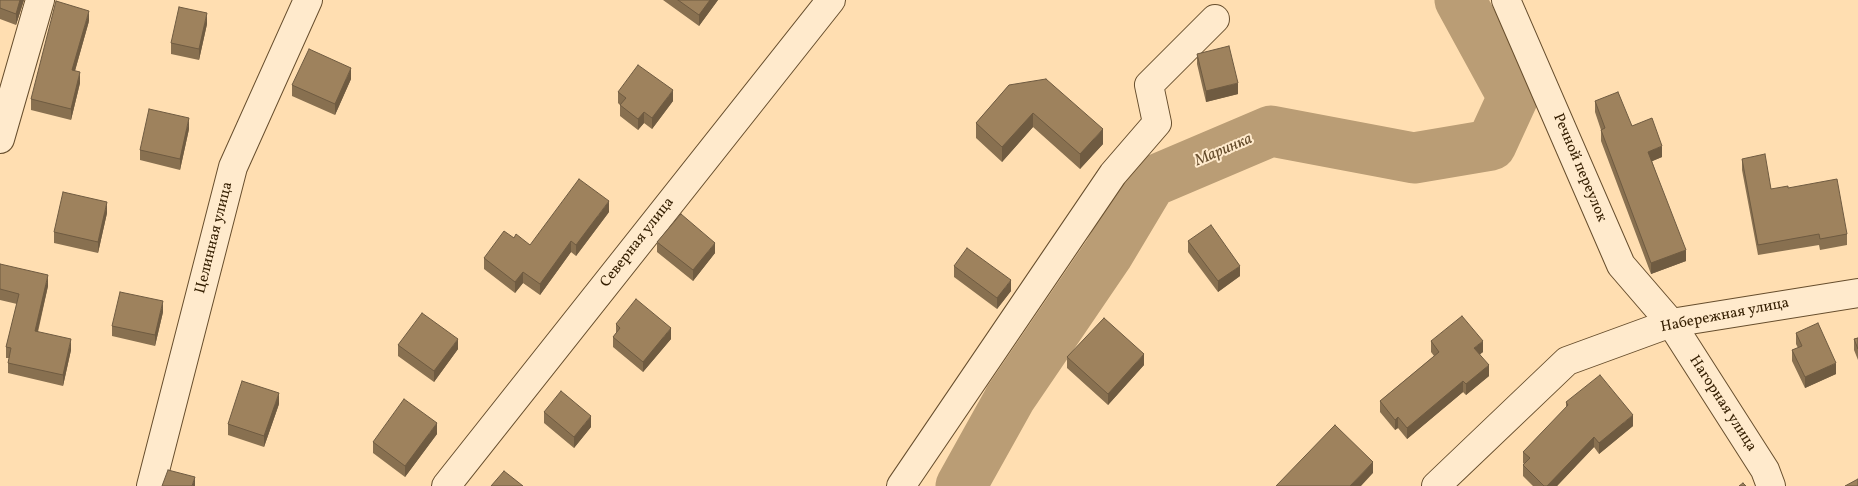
<!DOCTYPE html>
<meta charset="utf-8">
<style>
body{margin:0}
canvas{display:block;background:#ffdeb1}
</style>
<canvas width="1858" height="486"></canvas>
<script>
const context = document.querySelector('canvas').getContext('2d');
context.lineJoin = 'round';
const poly = rows => new Path2D(rows.map(r => 'M' + r).join(''));
function stroke(path, color, width, dash) { context.strokeStyle = color; context.lineWidth = width; context.lineCap = dash ? 'butt' : 'round'; context.setLineDash(dash || []); context.stroke(path); }
function fillPath(path, color) { context.fillStyle = color; context.fill(path, 'evenodd'); }
function write(font, color, halo, rows, align = 'center') {
  context.font = font + ' Vollkorn,serif'; context.lineWidth = 4; context.setLineDash([]); context.textBaseline = 'middle'; context.strokeStyle = halo; context.fillStyle = color; for (const [text, x, y, turn = 0] of rows) {
    context.save(); context.translate(x, y); context.rotate((+turn || 0) * Math.PI / 180); context.textAlign = isNaN(turn) ? turn : align; if (halo) context.strokeText(text, 0, 0); context.fillText(text, 0, 0); context.restore();
  }
}
stroke(poly([
 [961,486,1010,398,1108,254,1151,182,1271,131,1414,158,1491,145,1513,97,1460,0]
]), '#ba9d75', 51);
const minor = poly([
 [1506,0,1621,265,1671,323,1765,470,1771,486],
 [0,139,40,0],
 [151,486,233,167,308,0],
 [446,486,831,0],
 [901,486,1113,174,1157,123,1149,85,1215,19],
 [1436,486,1567,361,1671,323,1858,293]
]);
stroke(minor, '#674e2d', 30);
stroke(minor, '#ffeacc', 28);
fillPath(poly([
 [0,0,24,0,16,25,0,19],
 [663,0,718,0,699,26],
 [89,21,75,71,80,83,71,120,31,110,31,99],
 [207,24,199,60,171,54,171,43],
 [1197,54,1238,94,1206,102,1197,64],
 [351,79,335,115,292,96,292,85],
 [1009,85,1103,144,1080,169,1033,127,1002,162,976,138,976,123],
 [618,92,673,101,652,129,644,123,638,130,620,116,620,105,618,103],
 [1595,101,1632,126,1662,157,1652,161,1686,261,1651,274,1601,141,1601,130,1595,112],
 [189,129,180,170,140,160,140,150],
 [1742,159,1771,189,1788,188,1847,234,1847,245,1820,250,1819,245,1758,255,1742,170],
 [609,212,576,256,571,252,540,295,523,283,515,293,484,269,484,258,514,238,530,245],
 [107,213,98,253,54,243,54,232],
 [1188,241,1240,276,1218,292,1188,252],
 [657,242,715,253,693,281,657,252],
 [0,264,48,286,38,332,71,350,63,386,8,373,8,363,9,358,6,358,6,347,17,304,0,300],
 [954,266,1011,291,997,309,954,277],
 [163,312,155,346,112,336,112,326],
 [616,324,671,339,643,372,613,347,613,337,616,333],
 [1796,333,1836,374,1805,388,1792,361,1792,350,1798,348,1796,344],
 [1858,338,1858,360,1854,350,1854,339],
 [1431,341,1483,352,1480,354,1489,376,1466,395,1463,392,1407,439,1398,428,1395,430,1380,412,1380,401,1434,356,1431,352],
 [398,345,458,349,434,382,398,356],
 [1067,357,1144,365,1108,405,1067,368],
 [1566,402,1633,426,1599,454,1594,447,1557,486,1533,486,1523,476,1523,465,1524,464,1523,463,1523,452,1566,408],
 [279,404,264,447,228,435,228,424],
 [544,412,591,427,574,448,544,423],
 [437,434,405,477,373,453,373,442]
]), '#887050');
fillPath(poly([
 [20,0,24,0,16,25,16,14],
 [710,0,718,0,699,26,699,15],
 [89,11,89,21,72,81,72,70],
 [207,13,207,24,199,60,199,49],
 [351,68,351,79,335,115,335,104],
 [80,72,80,83,71,120,71,109],
 [1238,83,1238,94,1206,102,1206,91],
 [673,90,673,101,652,129,652,118],
 [644,112,644,123,638,130,638,119],
 [1033,113,1033,127,1002,162,1002,147],
 [189,118,189,129,180,170,180,159],
 [1103,129,1103,144,1080,169,1080,154],
 [1662,146,1662,157,1648,163,1648,152],
 [609,201,609,212,576,256,576,245],
 [107,202,107,213,98,253,98,242],
 [571,241,571,252,540,295,540,284],
 [715,243,715,253,693,281,693,270],
 [1686,250,1686,261,1651,274,1651,263],
 [1240,266,1240,276,1218,292,1218,281],
 [523,272,523,283,515,293,515,282],
 [48,275,48,286,35,342,35,331],
 [1011,280,1011,291,997,309,997,298],
 [163,301,163,312,155,346,155,335],
 [671,328,671,339,643,372,643,362],
 [71,339,71,350,63,386,63,375],
 [458,339,458,349,434,382,434,371],
 [1483,341,1483,352,1474,359,1474,348],
 [1144,354,1144,365,1108,405,1108,394],
 [1836,363,1836,374,1805,388,1805,377],
 [1489,365,1489,376,1466,395,1466,384],
 [1463,381,1463,392,1407,439,1407,428],
 [279,393,279,404,264,447,264,436],
 [1633,415,1633,426,1599,454,1599,443],
 [591,416,591,427,574,448,574,437],
 [1398,417,1398,428,1395,430,1395,420],
 [437,423,437,434,405,477,405,466],
 [1594,437,1594,447,1557,486,1547,486],
 [1373,462,1373,473,1361,486,1350,486],
 [195,477,195,486,192,486]
]), '#6f5b41');
const building = poly([
 [0,0,20,0,16,14,0,8,0,0],
 [678,0,710,0,699,15,678,0],
 [56,1,89,11,72,70,80,72,71,109,31,99,56,1],
 [179,7,207,13,199,49,171,43,179,7],
 [1229,46,1238,83,1206,91,1197,54,1229,46],
 [309,49,351,68,335,104,292,85,309,49],
 [638,65,673,90,652,118,644,112,638,119,620,105,626,98,618,92,638,65],
 [1046,79,1103,129,1080,154,1033,113,1002,147,976,123,1009,85,1046,79],
 [1618,92,1632,126,1652,118,1662,146,1648,152,1686,250,1651,263,1601,130,1605,128,1595,101,1618,92],
 [149,109,189,118,180,159,140,150,149,109],
 [1765,154,1771,189,1788,186,1788,188,1837,179,1847,234,1820,239,1819,234,1758,245,1742,159,1765,154],
 [579,179,609,201,576,245,571,241,540,284,523,272,515,282,484,258,504,231,514,238,516,234,530,245,579,179],
 [63,192,107,202,98,242,54,232,63,192],
 [681,214,715,243,693,270,657,242,681,214],
 [1211,225,1240,266,1218,281,1188,241,1211,225],
 [967,248,1011,280,997,298,954,266,967,248],
 [0,264,48,275,35,331,71,339,63,375,8,363,11,348,6,347,19,294,0,289,0,264],
 [120,292,163,301,155,335,112,326,120,292],
 [636,299,671,328,643,362,613,337,620,328,616,324,636,299],
 [422,313,458,339,434,371,398,345,422,313],
 [1462,316,1483,341,1474,348,1489,365,1466,384,1463,381,1407,428,1398,417,1395,420,1380,401,1439,352,1431,341,1462,316],
 [1104,318,1144,354,1108,394,1067,357,1104,318],
 [1818,323,1836,363,1805,377,1792,350,1802,346,1796,333,1818,323],
 [1858,338,1858,349,1854,339,1858,338],
 [1600,375,1633,415,1599,443,1594,437,1547,486,1544,486,1523,465,1530,458,1523,452,1568,405,1566,402,1600,375],
 [242,381,279,393,264,436,228,424,242,381],
 [561,391,591,416,574,437,544,412,561,391],
 [404,399,437,423,405,466,373,442,404,399],
 [1335,425,1373,462,1350,486,1276,486,1335,425],
 [168,470,195,477,192,486,162,486,168,470],
 [504,471,523,486,491,486,504,471],
 [1858,479,1858,486,1845,486,1858,479],
 [1743,483,1746,486,1739,486,1743,483]
]);
fillPath(building, '#9e825d');
stroke(building, '#6f5b41', 1);
write('15px', '#341e01', '#ffeacc', [
 ["Речной переулок",1579,168,67],
 ["Целинная улица",215,238,-76],
 ["Северная улица",638,243,-52],
 ["Набережная улица",1725,316,-11],
 ["Нагорная улица",1722,404,57]
]);
write('italic 16px', '#634a2a', '#ffeacc', [
 ["Маринка",1224,151,-23]
]);
</script>
